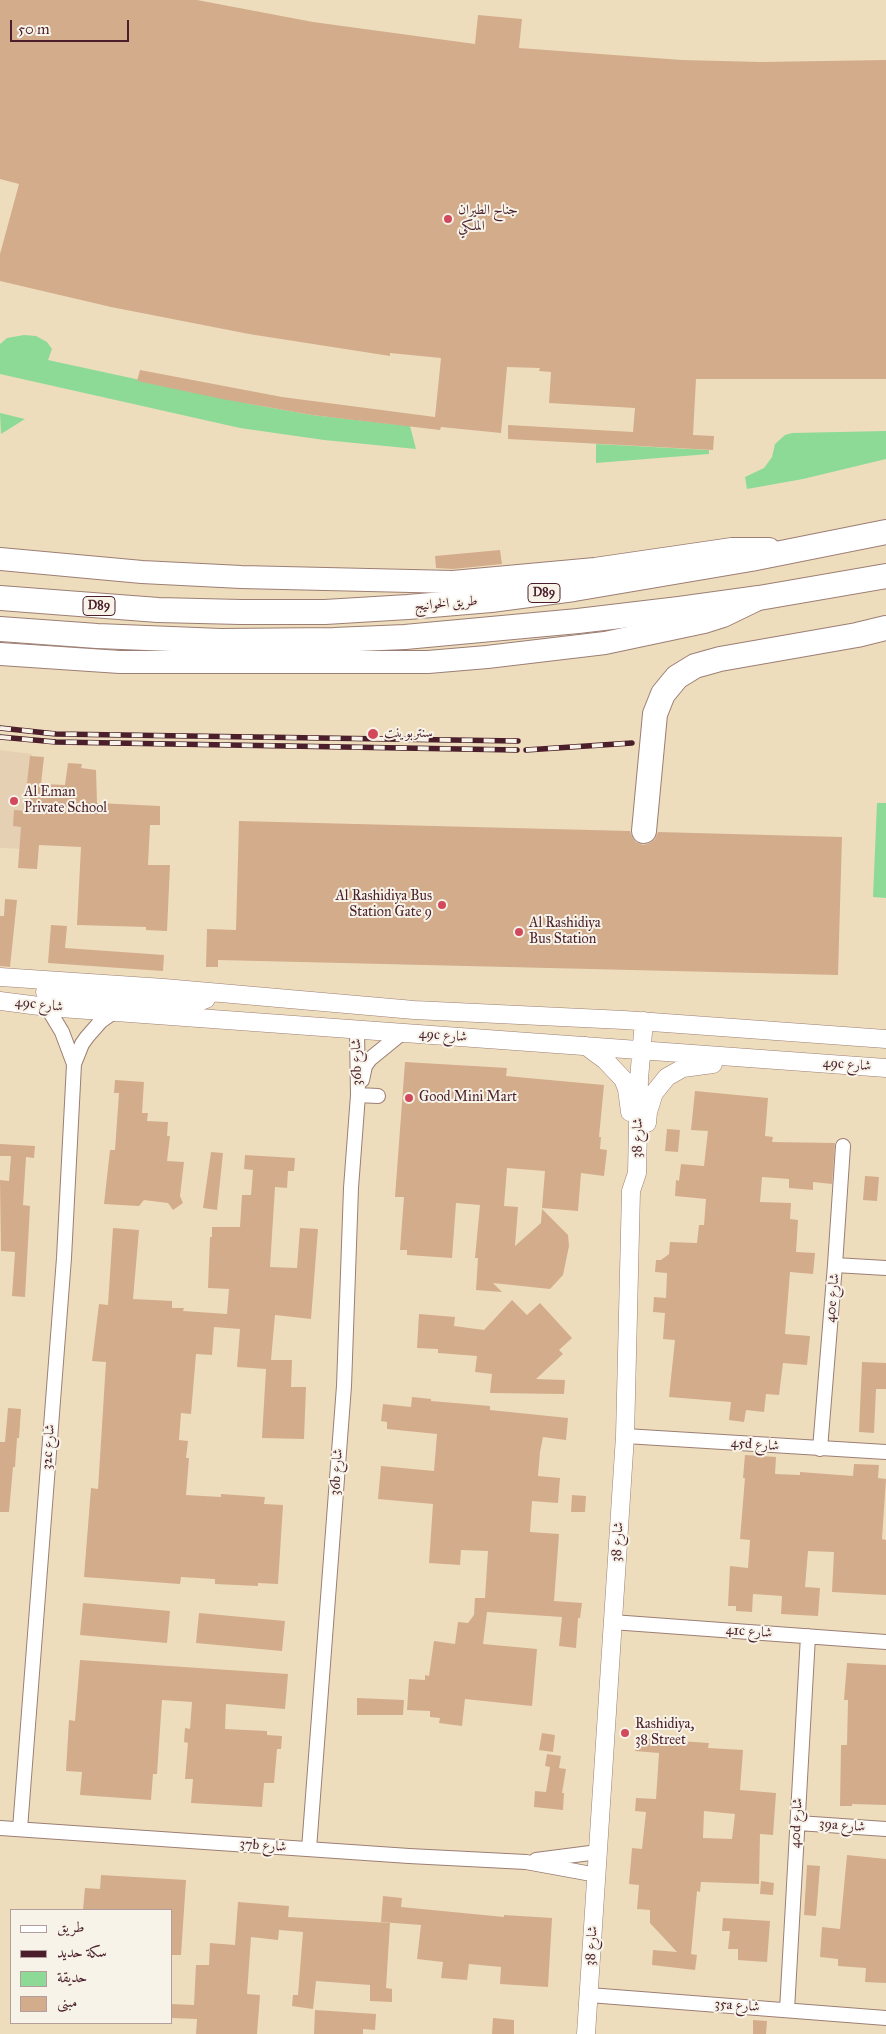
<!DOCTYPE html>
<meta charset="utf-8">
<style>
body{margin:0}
#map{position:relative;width:886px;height:2034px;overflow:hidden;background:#eeddbc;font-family:"IM FELL Great Primer",Amiri,serif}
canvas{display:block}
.legend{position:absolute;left:10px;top:1909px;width:162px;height:115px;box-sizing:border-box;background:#f7f3e8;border:1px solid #b29e9c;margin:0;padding:6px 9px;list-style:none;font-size:15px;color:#4a1f2b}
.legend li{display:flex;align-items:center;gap:10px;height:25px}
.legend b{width:25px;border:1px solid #b29e9c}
.scale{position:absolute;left:10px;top:20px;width:119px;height:22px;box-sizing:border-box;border:2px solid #4a1f2b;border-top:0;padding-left:6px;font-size:15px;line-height:18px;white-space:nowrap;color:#4a1f2b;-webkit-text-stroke:4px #f7f3e8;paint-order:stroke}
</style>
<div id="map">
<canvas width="886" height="2034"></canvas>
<ul class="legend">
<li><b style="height:6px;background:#fff"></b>طريق</li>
<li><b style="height:6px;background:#4a1f2b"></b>سكة حديد</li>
<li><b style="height:14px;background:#8dda97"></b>حديقة</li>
<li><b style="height:14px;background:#d3ac8c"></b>مبنى</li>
</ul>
<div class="scale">50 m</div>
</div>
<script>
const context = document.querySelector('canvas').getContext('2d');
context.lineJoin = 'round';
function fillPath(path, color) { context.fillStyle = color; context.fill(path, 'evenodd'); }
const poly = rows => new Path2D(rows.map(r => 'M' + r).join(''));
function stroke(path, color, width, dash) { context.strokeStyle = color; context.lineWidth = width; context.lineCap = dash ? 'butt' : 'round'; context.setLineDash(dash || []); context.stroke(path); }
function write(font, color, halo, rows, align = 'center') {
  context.font = font + ' "IM FELL Great Primer",Amiri,serif'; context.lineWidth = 4; context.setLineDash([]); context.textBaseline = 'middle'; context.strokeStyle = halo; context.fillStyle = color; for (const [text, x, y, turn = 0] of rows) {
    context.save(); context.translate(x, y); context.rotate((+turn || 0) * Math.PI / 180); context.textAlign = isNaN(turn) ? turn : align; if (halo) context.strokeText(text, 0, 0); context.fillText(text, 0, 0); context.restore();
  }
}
fillPath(poly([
 [0,750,32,754,25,849,0,848]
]), '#e6d0b4');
fillPath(poly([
 [24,335,36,336,47,342,52,349,48,360,57,362,256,405,312,415,410,426,416,449,324,440,240,428,0,374,0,344,7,338],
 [0,413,25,419,1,434],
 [886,431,886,459,803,479,747,489,745,477,764,468,772,457,775,444,785,435,792,433],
 [596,444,709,450,709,454,596,463],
 [877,803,886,803,886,898,873,897]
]), '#8dda97');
fillPath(poly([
 [0,0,197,0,313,22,475,44,478,15,522,19,519,48,682,60,761,62,886,60,886,379,696,379,693,435,714,436,713,450,508,439,508,425,633,432,635,408,549,403,551,372,539,371,540,368,507,367,501,433,441,427,440,430,312,415,222,399,137,381,140,370,282,397,435,417,441,358,390,353,390,356,249,334,111,307,0,281,0,254,19,184,0,179],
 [500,550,502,564,453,569,436,568,435,556],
 [30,756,44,757,41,784,65,785,68,763,82,764,81,768,96,770,97,803,160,806,160,825,150,825,148,865,170,865,167,931,146,930,146,927,77,925,81,847,39,845,37,869,18,868,21,827,13,826,14,810,29,811,31,784,27,783],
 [239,821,630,831,632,837,636,842,643,845,650,843,655,839,658,832,842,837,838,975,218,960,218,967,206,967,207,929,236,930],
 [5,899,17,900,10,967,0,966,0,916,4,916],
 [51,925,67,926,65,948,164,955,163,971,48,963],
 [405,1062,507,1068,506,1076,604,1085,599,1137,601,1137,600,1149,607,1150,604,1176,581,1173,578,1211,542,1208,545,1171,507,1168,504,1206,518,1207,515,1246,541,1223,542,1209,568,1235,569,1246,563,1275,550,1289,493,1283,502,1292,476,1290,478,1258,475,1258,480,1205,456,1203,452,1258,407,1255,407,1250,400,1250,404,1197,395,1197],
 [115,1080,144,1082,142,1113,148,1113,147,1121,168,1122,167,1136,170,1136,167,1161,184,1162,180,1196,183,1203,173,1210,168,1203,144,1200,139,1206,104,1204,110,1150,115,1150,119,1093,114,1093],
 [695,1091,768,1098,765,1136,773,1137,772,1142,835,1143,832,1184,813,1182,813,1190,789,1188,789,1179,762,1177,760,1202,791,1203,790,1219,798,1220,796,1252,815,1253,813,1274,790,1272,785,1334,810,1336,807,1365,783,1363,779,1395,766,1394,764,1412,746,1410,744,1422,729,1420,731,1402,669,1397,675,1340,663,1339,665,1313,653,1312,654,1297,666,1298,667,1273,655,1272,656,1260,661,1260,669,1254,670,1242,697,1243,699,1225,704,1225,706,1199,675,1196,676,1180,679,1181,681,1164,704,1166,708,1131,691,1130],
 [667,1129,680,1130,678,1152,665,1151],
 [0,1144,35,1146,34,1158,26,1157,23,1205,30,1206,25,1297,12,1296,15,1252,1,1251,0,1180,9,1181,11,1156,0,1156],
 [211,1152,223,1153,217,1210,203,1208],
 [245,1155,295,1158,294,1171,288,1171,287,1188,275,1187,270,1267,297,1268,300,1228,318,1229,311,1319,275,1315,271,1360,292,1360,291,1387,306,1387,304,1439,262,1438,266,1369,237,1367,240,1329,214,1327,212,1355,196,1354,191,1414,181,1413,179,1440,188,1441,186,1458,189,1458,186,1495,221,1497,221,1494,265,1497,264,1504,283,1505,278,1584,258,1583,258,1586,215,1584,215,1579,181,1577,180,1584,84,1577,91,1488,98,1489,106,1362,92,1361,99,1304,108,1305,113,1228,139,1230,133,1299,172,1301,172,1308,184,1308,183,1311,227,1314,229,1289,208,1288,210,1237,212,1237,212,1227,240,1227,242,1195,251,1195,253,1170,244,1169],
 [865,1176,879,1177,877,1201,863,1200],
 [512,1300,527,1315,540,1303,572,1338,559,1350,563,1354,536,1379,565,1380,564,1394,490,1393,492,1374,475,1372,477,1356,438,1353,438,1349,417,1348,419,1314,455,1317,454,1326,484,1330],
 [862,1362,886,1363,886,1389,876,1389,874,1433,859,1432],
 [412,1397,431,1399,431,1401,490,1406,490,1410,568,1418,566,1440,543,1437,540,1452,538,1476,560,1478,558,1503,532,1501,530,1532,559,1534,554,1601,582,1603,580,1618,578,1618,576,1648,559,1646,562,1617,487,1612,483,1644,537,1649,532,1706,465,1699,462,1726,439,1723,440,1718,430,1717,430,1711,407,1710,409,1679,425,1680,425,1675,429,1676,434,1641,455,1644,458,1622,468,1623,474,1615,475,1598,485,1598,488,1551,461,1550,460,1565,429,1563,433,1504,378,1499,381,1466,434,1471,437,1434,387,1429,387,1422,381,1421,383,1404,411,1407],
 [8,1408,21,1409,19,1438,17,1438,15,1467,13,1467,9,1512,0,1512,0,1442,5,1442],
 [745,1455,776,1457,775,1474,800,1475,800,1472,853,1476,854,1464,879,1465,878,1478,886,1479,882,1539,886,1540,886,1595,832,1592,834,1552,808,1551,805,1587,820,1588,818,1616,781,1614,782,1596,753,1594,752,1612,736,1611,736,1606,728,1606,730,1566,748,1568,750,1540,740,1539,745,1478,743,1478],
 [572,1495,586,1496,585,1512,571,1512],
 [83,1603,170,1611,167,1643,80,1635],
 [199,1613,285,1621,282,1651,196,1643],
 [80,1660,288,1674,285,1709,226,1704,225,1729,267,1731,267,1735,282,1736,281,1749,277,1749,274,1783,264,1783,262,1807,191,1803,193,1779,185,1779,188,1743,184,1742,185,1728,190,1729,192,1702,162,1700,157,1774,153,1774,151,1800,80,1795,82,1772,66,1771,69,1720,75,1721],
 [847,1663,886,1665,886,1805,852,1804,852,1806,840,1806,841,1745,847,1745,848,1700,844,1700],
 [357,1698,404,1700,403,1715,357,1715],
 [542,1733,555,1735,553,1752,539,1750],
 [636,1738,709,1743,708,1748,743,1750,740,1790,776,1793,773,1835,760,1834,759,1884,701,1882,700,1892,697,1891,691,1954,697,1955,695,1970,652,1965,653,1950,677,1952,650,1923,650,1910,637,1909,639,1885,629,1884,632,1848,642,1849,646,1812,635,1811,636,1798,656,1799,659,1753,635,1751],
 [704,1811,735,1814,732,1839,703,1838],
 [547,1754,561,1756,559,1768,566,1769,562,1793,564,1793,563,1810,534,1807,535,1791,546,1792,550,1767,545,1766],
 [847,1855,886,1859,886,1983,865,1982,866,1968,838,1966,838,1959,820,1957,822,1927,840,1929],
 [807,1865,820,1866,816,1916,804,1915],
 [101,1875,186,1880,181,1955,171,1955,171,1910,83,1910,85,1888,100,1889],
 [761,1881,774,1883,773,1895,760,1894],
 [383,1896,402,1898,401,1907,504,1917,504,1915,552,1918,548,1987,500,1984,501,1967,469,1964,467,1980,441,1978,443,1962,417,1959,421,1925,381,1922],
 [238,1902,289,1906,288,1917,390,1923,386,1988,392,1989,392,2002,370,2001,370,1985,316,1981,313,2009,292,2006,293,1995,298,1995,303,1932,279,1930,278,1940,251,1937,247,1994,260,1995,257,2034,196,2034,197,2019,171,2018,171,2004,194,2005,196,1965,209,1965,210,1943,235,1945],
 [723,1918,770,1921,767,1962,738,1960,738,1949,728,1949,730,1931,722,1931],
 [315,2010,376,2014,375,2030,363,2029,363,2034,314,2034],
 [493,2018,514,2020,514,2034,492,2034],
 [753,2020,767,2021,766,2034,753,2034]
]), '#d3ac8c');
const minor = poly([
 [47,1007,62,1032,74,1064],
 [362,1080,365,1066,370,1059,402,1033],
 [358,1095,378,1096],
 [835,1265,886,1268],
 [625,1436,886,1452],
 [820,1449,835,1265,843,1146],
 [612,1622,886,1642],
 [798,1823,886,1829],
 [0,1828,409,1856,526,1862,597,1875],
 [20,1829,64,1258,74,1064,82,1044,87,1037,101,1021,114,1012],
 [309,1849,344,1386,351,1188,358,1095,357,1029],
 [536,1860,598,1852],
 [589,1995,886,2018],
 [787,2010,808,1636]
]);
const tertiary = poly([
 [0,977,164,988,414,1010,624,1020,886,1039],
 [45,992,180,1003,198,1002,206,999],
 [0,1001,47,1007,886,1068],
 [586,1046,605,1060,623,1079,627,1089,630,1112],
 [647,1123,648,1112,654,1093,667,1077,683,1068,713,1064],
 [586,2034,625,1436,631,1191,637,1173,639,1079,644,1021]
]);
const primary = poly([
 [0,559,142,572,241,577,453,582,595,569,732,549,769,549],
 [0,654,120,662,428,662,487,657,605,643,704,622,723,616,754,601]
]);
const trunk = poly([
 [0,598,158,610,241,612,325,612,408,607,491,600,574,589,751,559,886,532],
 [0,629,97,636,221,641,334,640,405,637,578,621,679,609,759,598,886,576],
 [644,831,655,714,663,694,677,677,695,666,720,659,857,635,886,628]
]);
stroke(minor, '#9c7e74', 16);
stroke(tertiary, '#9c7e74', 19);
stroke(primary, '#9c7e74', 24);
stroke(trunk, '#9c7e74', 26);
stroke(minor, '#fff', 14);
stroke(tertiary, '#fff', 18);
stroke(primary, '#fff', 22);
stroke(trunk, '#fff', 24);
const rail = poly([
 [0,728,56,734,518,741],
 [0,737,56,742,517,750],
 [526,750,632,743]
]);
stroke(rail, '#4a1f2b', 5.5);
stroke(rail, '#f7f3e8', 4, [11]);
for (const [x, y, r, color] of [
 [448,219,5,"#d1495b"],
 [373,734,6,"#d1495b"],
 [14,801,5,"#d1495b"],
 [442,905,5,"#d1495b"],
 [519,932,5,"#d1495b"],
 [409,1098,5,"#d1495b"],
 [625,1733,5,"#d1495b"]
]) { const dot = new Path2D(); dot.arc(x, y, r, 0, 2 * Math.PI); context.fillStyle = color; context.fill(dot); stroke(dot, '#f7f3e8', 2); }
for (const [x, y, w] of [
 [544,593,32],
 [99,606,32]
]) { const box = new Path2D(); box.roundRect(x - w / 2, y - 9.5, w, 19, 4); context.fillStyle = '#f7f3e8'; context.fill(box); stroke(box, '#4a1f2b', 1); }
write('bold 12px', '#4a1f2b', null, [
 ["D89",544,593],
 ["D89",99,606]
]);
write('14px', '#4a1f2b', '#f7f3e8', [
 ["جناح الطيران",458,211],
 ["الملكي",458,227],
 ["سنتربوينت",384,734],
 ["Al Eman",24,793],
 ["Private School",24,809],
 ["Al Rashidiya Bus",432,897,"right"],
 ["Station Gate 9",432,913,"right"],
 ["Al Rashidiya",529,924],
 ["Bus Station",529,940],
 ["Good Mini Mart",419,1098],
 ["Rashidiya,",635,1725],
 ["38 Street",635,1741]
], 'left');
write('14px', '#4a1f2b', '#f7f3e8', [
 ["طريق الخوانيج",446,604,-5],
 ["49c شارع",39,1005,6],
 ["49c شارع",443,1036,4],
 ["36b شارع",357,1062,-91],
 ["49c شارع",847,1065,4],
 ["شارع 38",638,1138,-89],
 ["40e شارع",833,1298,-85],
 ["45d شارع",755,1445,4],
 ["32c شارع",49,1447,-86],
 ["36b شارع",337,1472,-86],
 ["شارع 38",618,1542,-86],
 ["41c شارع",749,1632,4],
 ["40d شارع",797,1823,-87],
 ["39a شارع",842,1826,4],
 ["37b شارع",263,1846,4],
 ["شارع 38",592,1946,-86],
 ["35a شارع",737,2006,4]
]);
</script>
